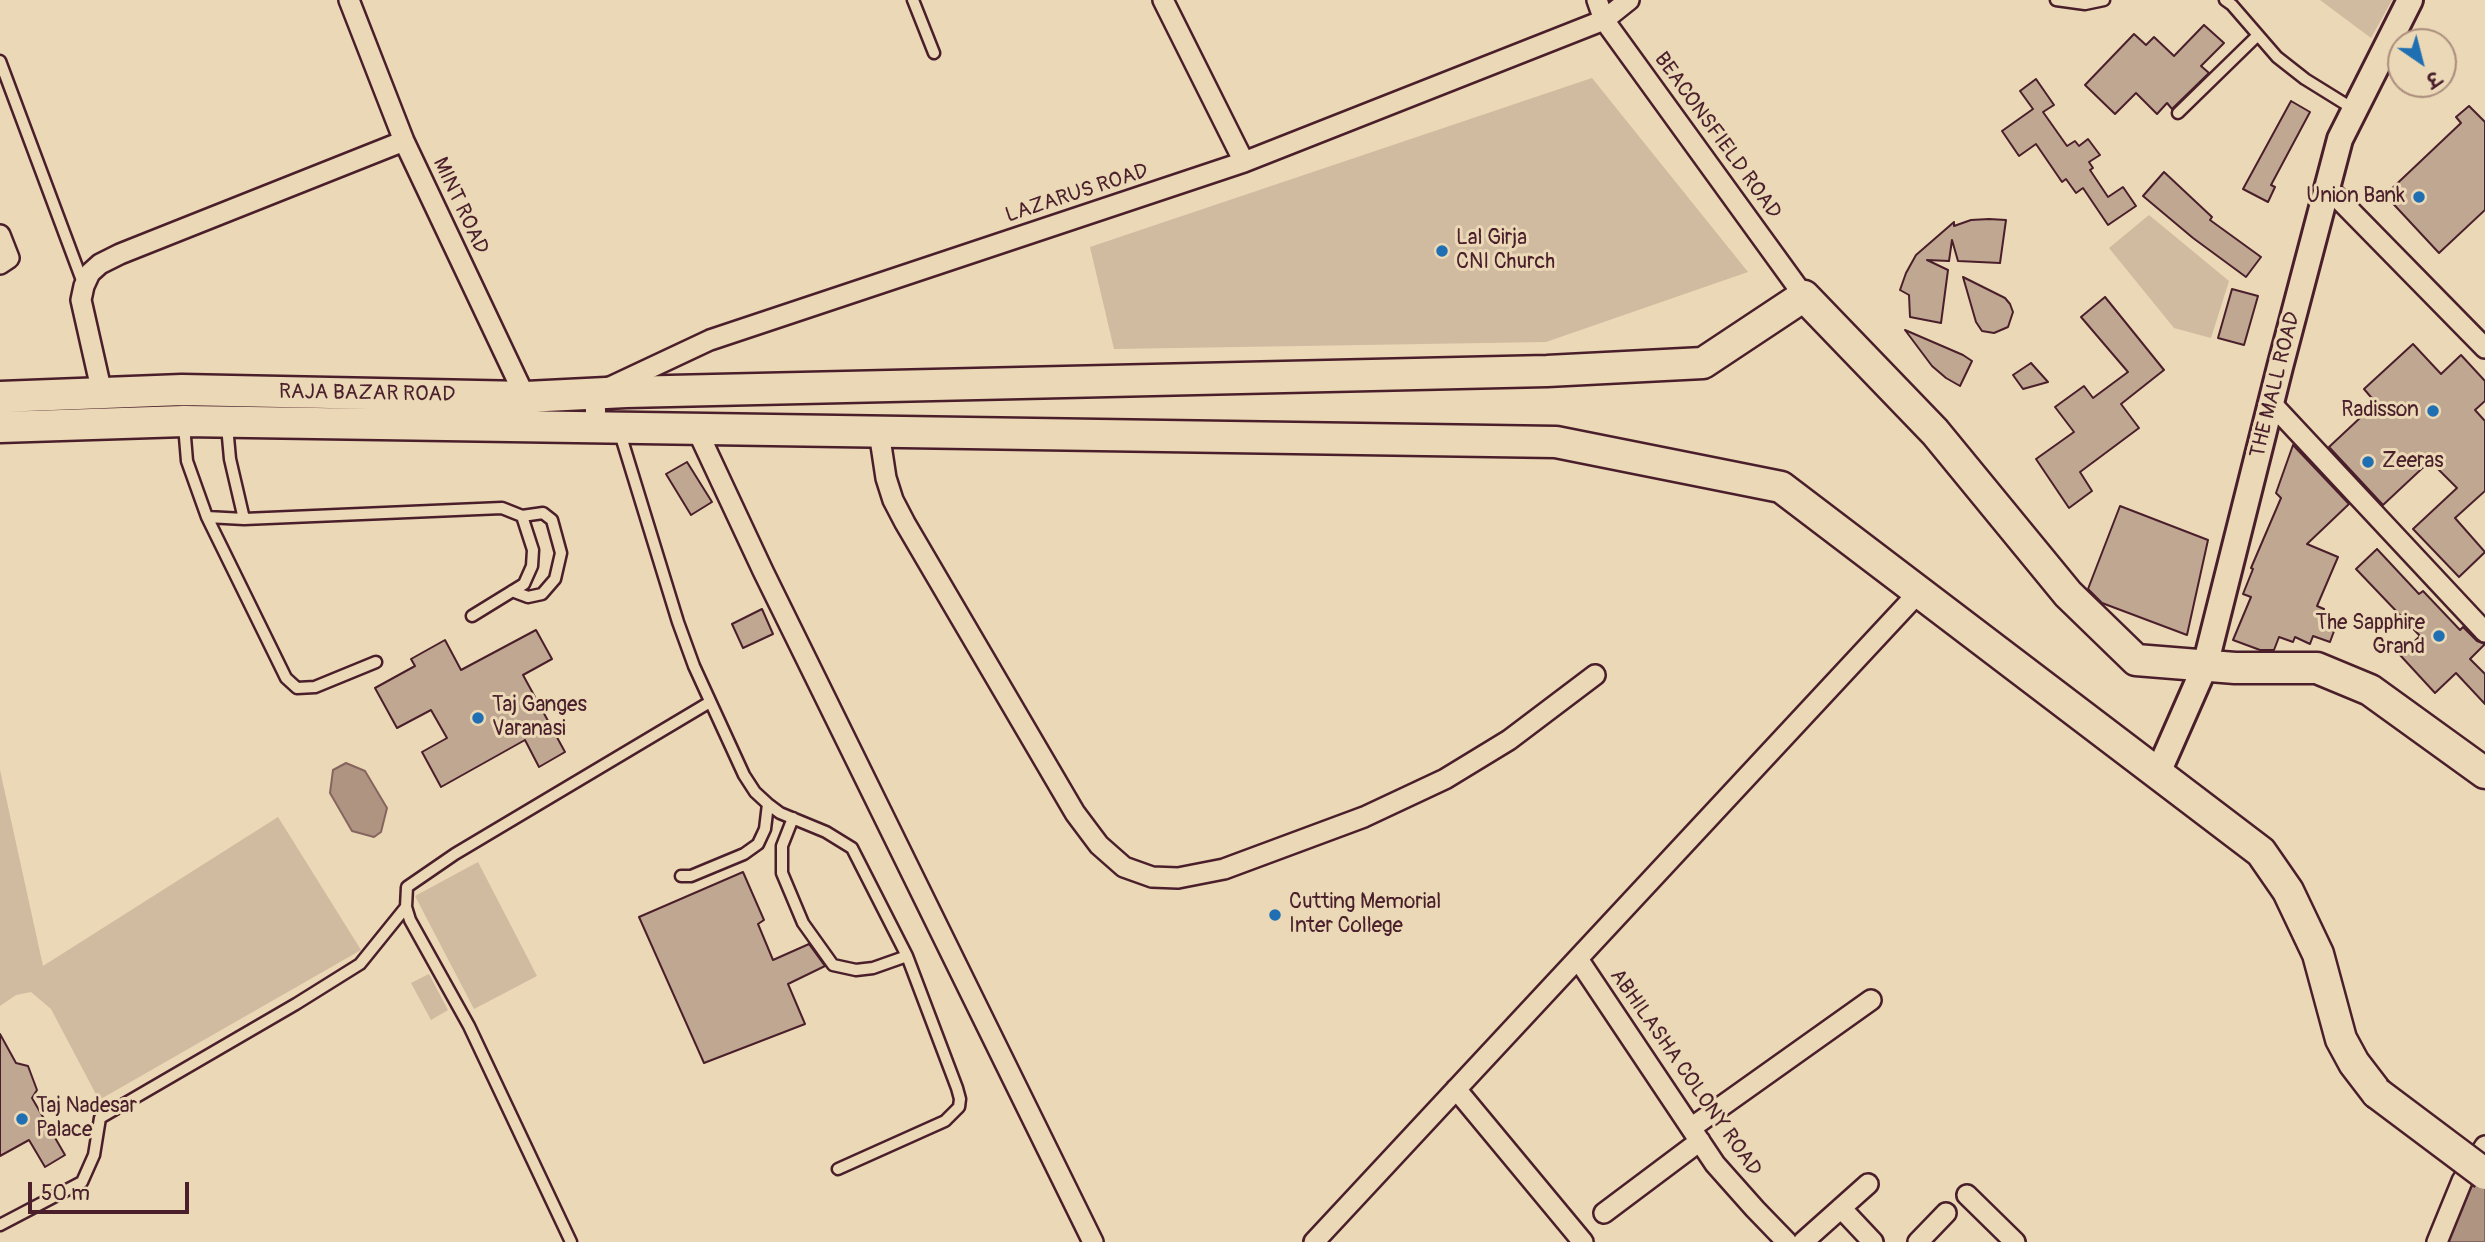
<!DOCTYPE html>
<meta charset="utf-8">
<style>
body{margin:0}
#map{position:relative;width:2485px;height:1242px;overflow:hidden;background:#ebd8b6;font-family:Pangolin,"Playpen Sans Deva",sans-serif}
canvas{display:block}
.north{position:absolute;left:2387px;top:28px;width:70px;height:70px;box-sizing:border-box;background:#ebd8b6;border:2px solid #ab8e7e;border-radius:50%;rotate:145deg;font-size:19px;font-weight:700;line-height:28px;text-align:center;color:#4a1f2b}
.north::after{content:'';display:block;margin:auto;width:24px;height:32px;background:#1f6fb2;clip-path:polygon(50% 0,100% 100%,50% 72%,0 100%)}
.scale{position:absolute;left:28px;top:1182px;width:161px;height:32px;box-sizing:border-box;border:4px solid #4a1f2b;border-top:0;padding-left:9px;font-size:21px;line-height:24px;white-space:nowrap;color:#4a1f2b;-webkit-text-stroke:5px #ebd8b6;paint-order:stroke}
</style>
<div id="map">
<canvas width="2485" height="1242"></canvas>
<div class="north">उ</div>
<div class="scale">50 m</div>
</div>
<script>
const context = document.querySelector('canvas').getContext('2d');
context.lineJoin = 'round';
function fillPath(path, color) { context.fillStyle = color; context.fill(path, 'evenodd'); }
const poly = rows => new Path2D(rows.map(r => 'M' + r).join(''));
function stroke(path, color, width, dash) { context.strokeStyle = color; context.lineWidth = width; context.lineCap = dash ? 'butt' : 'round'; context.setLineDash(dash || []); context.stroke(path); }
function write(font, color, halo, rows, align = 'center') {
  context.font = font + ' Pangolin,sans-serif'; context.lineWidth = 6; context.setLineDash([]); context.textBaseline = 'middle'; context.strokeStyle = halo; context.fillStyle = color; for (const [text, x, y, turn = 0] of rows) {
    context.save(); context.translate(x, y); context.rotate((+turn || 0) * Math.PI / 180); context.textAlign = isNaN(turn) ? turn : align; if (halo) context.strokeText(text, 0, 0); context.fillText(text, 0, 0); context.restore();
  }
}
fillPath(poly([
 [2320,0,2392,0,2371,38],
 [1592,78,1748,272,1546,342,1114,349,1090,247],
 [2149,215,2229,281,2211,338,2174,328,2109,248],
 [0,770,43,966,278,817,361,950,99,1100,51,1009,31,992,16,995,0,1006],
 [478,862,537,976,474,1009,415,896],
 [429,974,448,1010,431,1020,411,983]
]), '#d0baa0');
const water = poly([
 [346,763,365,771,387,808,381,832,374,837,352,831,330,793,333,770,346,763],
 [2485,1168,2485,1242,2432,1242,2485,1168]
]);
fillPath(water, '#b09482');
stroke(water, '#87655f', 2);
const building = poly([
 [2204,25,2224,43,2201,66,2209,73,2172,109,2167,103,2157,114,2136,93,2115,114,2085,85,2134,34,2146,45,2154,37,2174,56,2204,25],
 [2036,79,2054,105,2043,112,2067,146,2075,141,2079,146,2088,139,2100,155,2089,162,2093,168,2090,170,2108,197,2123,187,2136,206,2108,225,2083,188,2076,193,2066,179,2062,182,2036,144,2019,156,2002,131,2033,109,2020,91,2036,79],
 [2291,101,2310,112,2271,185,2275,187,2268,202,2243,189,2291,101],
 [2469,106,2485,122,2485,210,2439,253,2385,195,2461,123,2456,117,2469,106],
 [2164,172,2212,217,2210,220,2261,257,2246,277,2193,238,2143,196,2164,172],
 [1989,219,2006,220,2000,263,1958,261,1952,240,1949,261,1927,260,1948,270,1941,323,1910,317,1909,295,1900,290,1906,273,1916,255,1954,222,1954,226,1971,220,1989,219],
 [1963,277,2005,298,2010,304,2013,312,2008,327,1994,333,1982,331,1976,322,1963,277],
 [2232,289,2258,296,2244,345,2218,338,2232,289],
 [2105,297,2164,370,2121,404,2139,428,2080,472,2092,491,2069,508,2036,459,2074,432,2055,407,2084,386,2093,398,2128,372,2081,317,2105,297],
 [1905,330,1963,355,1972,361,1960,386,1946,378,1932,366,1905,330],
 [2413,344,2441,374,2461,355,2485,381,2485,401,2475,410,2485,421,2485,491,2455,518,2485,552,2459,577,2413,529,2457,488,2430,461,2383,505,2329,447,2376,403,2364,389,2413,344],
 [2031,363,2048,382,2023,389,2013,375,2031,363],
 [2293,445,2349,504,2307,544,2338,557,2317,606,2324,609,2321,617,2337,623,2330,642,2313,636,2310,644,2295,637,2293,642,2279,637,2274,650,2260,650,2233,640,2251,597,2243,594,2253,569,2251,568,2281,498,2276,493,2293,445],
 [687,462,712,502,691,515,666,474,687,462],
 [2120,506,2208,540,2187,635,2102,603,2088,589,2120,506],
 [2377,549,2419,594,2423,591,2460,630,2463,627,2477,641,2485,644,2470,659,2485,674,2485,704,2456,673,2435,693,2400,655,2420,636,2356,569,2377,549],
 [762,609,773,634,743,648,732,624,762,609],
 [536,630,552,659,523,675,565,752,539,767,525,740,441,787,422,752,447,738,431,710,397,728,375,688,415,666,411,659,445,640,461,670,536,630],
 [743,872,764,920,758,924,773,960,809,944,825,966,788,984,805,1024,704,1063,639,917,743,872],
 [0,1034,16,1063,28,1066,37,1090,32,1098,65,1155,45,1167,29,1140,0,1156,0,1034]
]);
fillPath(building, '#c0a791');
stroke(building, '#4a1f2b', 2);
const service = poly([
 [913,0,934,53],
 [2056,0,2085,4,2104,0],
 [2225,0,2232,5,2277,57,2305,79,2355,110],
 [0,61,83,283],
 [2178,113,2258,35],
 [184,425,187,461,207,517,244,519,502,508,522,516,533,550,532,566,524,584,472,616],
 [227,426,230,459,244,519],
 [619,430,678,622,694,666,744,775,755,792,768,804,780,813,826,832,852,848,907,956,957,1088,960,1099,959,1107,945,1121,838,1169],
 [207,517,286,678,297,688,315,687,376,662],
 [512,591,528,597,542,594,555,579,561,553,552,520,543,513,522,516],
 [793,818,782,846,782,873,803,923,833,965,856,970,873,968,907,956],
 [681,876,691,876,744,854,758,844,765,829,768,804],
 [406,907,410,920,469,1026,571,1242],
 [0,1225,82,1182,94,1155,100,1118,296,1004,360,964,406,907,407,887,455,854,710,702]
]);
const minor = poly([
 [349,0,404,141,529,405],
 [1163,0,1244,162],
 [1597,0,1604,20,1804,296],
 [2328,188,2485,348],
 [0,235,9,258,0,264],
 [102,393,81,300,84,286,90,273,100,264,120,254,404,141],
 [2271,403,2485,632],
 [596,428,595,394,710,340,1244,162,1604,20,1629,0],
 [697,430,763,571,1093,1242],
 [879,432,886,478,893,500,905,523,1075,813,1099,845,1124,867,1152,877,1178,878,1224,869,1364,817,1445,779,1509,740,1595,675],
 [1578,959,1715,1164,1755,1209,1787,1242],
 [1456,1089,1583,1242],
 [1691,1128,1871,1000],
 [1967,1195,2015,1242],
 [1841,1208,1873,1242],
 [1604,1213,1700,1141],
 [1314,1242,1919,592],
 [1803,1242,1868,1184],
 [1918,1242,1946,1213],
 [2437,1242,2462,1181,2485,1146]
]);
const tertiary = poly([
 [2157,775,2205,666,2280,367,2340,139,2410,0]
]);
const primary = poly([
 [0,397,182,390,526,397,626,392,1547,371,1703,363,1804,296,1935,432,2068,594,2136,660,2235,668,2317,668,2370,690,2485,773],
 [0,427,184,421,1556,442,1781,487,2261,852,2288,891,2318,954,2341,1039,2354,1063,2377,1093]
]);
stroke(service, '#4a1f2b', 15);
stroke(minor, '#4a1f2b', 24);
stroke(tertiary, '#4a1f2b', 30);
stroke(primary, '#4a1f2b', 35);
stroke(service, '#ebd8b6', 10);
stroke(minor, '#ebd8b6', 19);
stroke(tertiary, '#ebd8b6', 24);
stroke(primary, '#ebd8b6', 30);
const primaryBridge = poly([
 [2377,1093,2485,1174]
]);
stroke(primaryBridge, '#4a1f2b', 35, []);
stroke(primaryBridge, '#ebd8b6', 30);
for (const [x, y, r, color] of [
 [2419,197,7,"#1f6fb2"],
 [1442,251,7,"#1f6fb2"],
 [2433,411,7,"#1f6fb2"],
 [2368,462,7,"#1f6fb2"],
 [2439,636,7,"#1f6fb2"],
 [478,718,7,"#1f6fb2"],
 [1275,915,7,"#1f6fb2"],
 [22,1119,7,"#1f6fb2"]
]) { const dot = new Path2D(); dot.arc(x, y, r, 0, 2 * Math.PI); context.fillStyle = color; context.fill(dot); stroke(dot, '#ebd8b6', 2.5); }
write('21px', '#4a1f2b', '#ebd8b6', [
 ["BEACONSFIELD ROAD",1717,136,54],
 ["LAZARUS ROAD",1077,194,-18],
 ["MINT ROAD",460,206,65],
 ["THE MALL ROAD",2276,385,-76],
 ["RAJA BAZAR ROAD",367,394,1],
 ["ABHILASHA COLONY ROAD",1685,1073,55]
]);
write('21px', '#4a1f2b', '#ebd8b6', [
 ["Union Bank",2405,197,"right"],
 ["Lal Girja",1456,239],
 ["CNI Church",1456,263],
 ["Radisson",2419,411,"right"],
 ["Zeeras",2382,462],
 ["The Sapphire",2425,624,"right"],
 ["Grand",2425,648,"right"],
 ["Taj Ganges",492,706],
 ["Varanasi",492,730],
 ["Cutting Memorial",1289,903],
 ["Inter College",1289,927],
 ["Taj Nadesar",36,1107],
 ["Palace",36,1131]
], 'left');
</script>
